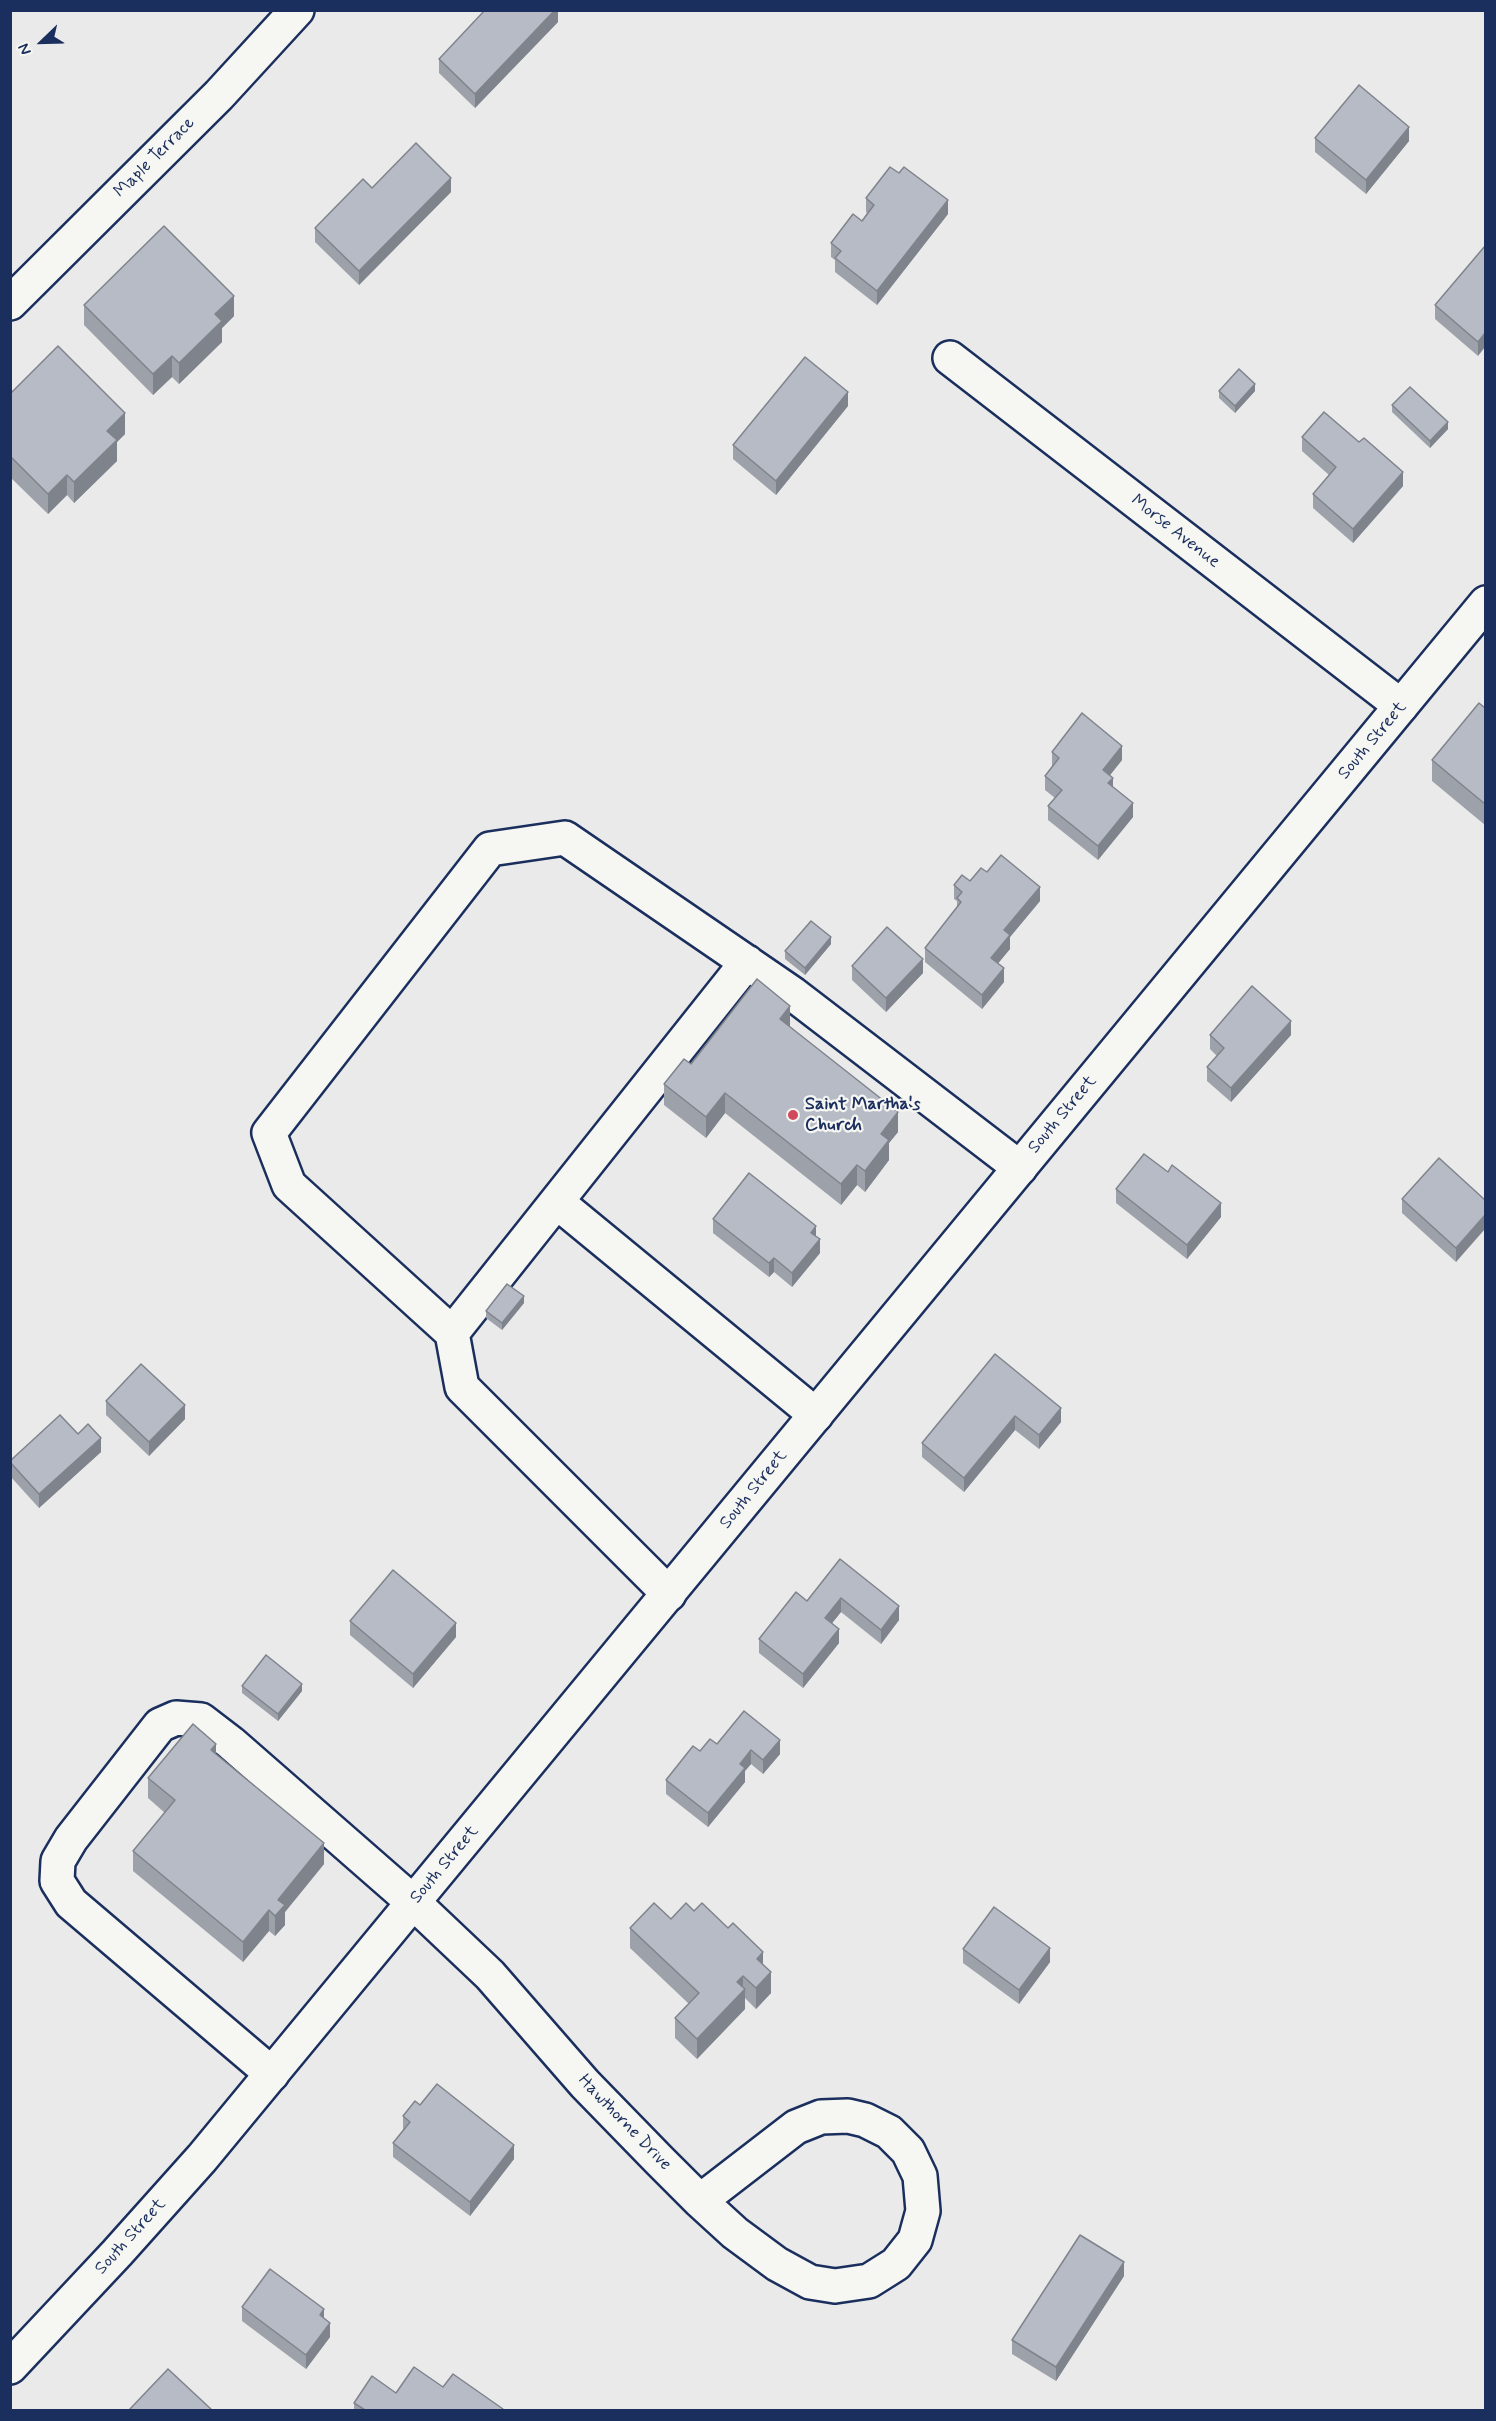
<!DOCTYPE html>
<style>
body{margin:0}
#map{position:relative;width:1496px;height:2421px;overflow:hidden;background:#e9eae9;font-family:Mynerve,sans-serif}
canvas{display:block}
.frame{position:absolute;inset:0;border:12px solid #1b2f5e;pointer-events:none}
.north{position:absolute;left:12px;top:12px;width:60px;height:60px;-webkit-text-stroke:4px #f6f6f2;paint-order:stroke;rotate:247deg;font-size:16px;font-weight:700;line-height:24px;text-align:center;color:#1b2f5e}
.north::after{content:'';display:block;margin:auto;width:21px;height:27px;background:#1b2f5e;clip-path:polygon(50% 0,100% 100%,50% 72%,0 100%)}
</style>
<div id="map">
<canvas width="1496" height="2421"></canvas>
<div class="frame"></div>
<div class="north">N</div>
</div>
<script>
const context = document.querySelector('canvas').getContext('2d');
context.lineJoin = 'round';
const poly = rows => new Path2D(rows.map(r => 'M' + r).join(''));
function stroke(path, color, width, dash) { context.strokeStyle = color; context.lineWidth = width; context.lineCap = dash ? 'butt' : 'round'; context.setLineDash(dash || []); context.stroke(path); }
function fillPath(path, color) { context.fillStyle = color; context.fill(path, 'evenodd'); }
function write(font, color, halo, rows, align = 'center') {
  context.font = font + ' Mynerve,sans-serif'; context.lineWidth = 4.5; context.setLineDash([]); context.textBaseline = 'middle'; context.strokeStyle = halo; context.fillStyle = color; for (const [text, x, y, turn = 0] of rows) {
    context.save(); context.translate(x, y); context.rotate((+turn || 0) * Math.PI / 180); context.textAlign = isNaN(turn) ? turn : align; if (halo) context.strokeText(text, 0, 0); context.fillText(text, 0, 0); context.restore();
  }
}
const minor = poly([
 [10,303,219,95,297,10],
 [950,358,1401,706],
 [557,1202,816,1415],
 [452,1333,747,962],
 [669,1594,462,1387,452,1333,289,1185,269,1133,490,849,565,838,793,994,1020,1168],
 [272,2074,71,1903,57,1881,58,1861,71,1839,160,1725,176,1718,201,1720,231,1743,414,1903,490,1975,585,2084,659,2160,700,2201,735,2233,777,2264,810,2282,835,2286,869,2281,896,2264,915,2240,923,2211,920,2176,908,2151,889,2132,865,2120,848,2116,821,2117,796,2127,700,2201]
]);
const major = poly([
 [10,2367,117,2253,202,2158,1486,603]
]);
stroke(minor, '#1b2f5e', 38);
stroke(major, '#1b2f5e', 38);
stroke(minor, '#f6f6f2', 33);
stroke(major, '#f6f6f2', 33);
fillPath(poly([
 [558,10,558,22,475,108,439,73,439,59],
 [1315,138,1409,141,1366,194,1315,152],
 [451,192,359,285,315,242,315,228],
 [866,198,948,214,877,305,835,272,835,260,831,257,831,243,862,221,867,213,866,212],
 [1485,246,1478,356,1435,319,1435,305],
 [84,305,234,316,222,328,222,342,179,384,172,377,153,395,84,325],
 [1219,391,1255,391,1235,413,1219,398],
 [10,394,125,434,117,442,117,461,74,503,67,495,48,514,10,477],
 [1392,405,1448,429,1430,448,1392,412],
 [848,406,776,495,733,459,733,445],
 [1302,437,1403,486,1353,543,1313,508,1313,494,1329,475,1302,451],
 [1485,708,1485,825,1432,781,1432,760],
 [1052,752,1122,760,1110,775,1113,787,1133,817,1098,860,1048,820,1048,806,1055,798,1045,790,1045,776,1052,766],
 [987,872,1040,901,1010,937,1010,949,998,963,1004,982,982,1009,925,962,925,948,957,908,957,901,954,899,954,885,970,881],
 [831,944,805,975,785,959,785,951],
 [852,966,923,973,886,1012,852,980],
 [790,1026,790,1027,898,1132,889,1143,889,1160,865,1192,857,1185,841,1205,725,1113,706,1138,664,1105,664,1084,691,1064],
 [1210,1035,1291,1035,1231,1102,1207,1081,1207,1067,1217,1056,1210,1049],
 [1116,1189,1221,1217,1187,1259,1116,1203],
 [1402,1199,1485,1200,1456,1262,1402,1213],
 [713,1219,816,1237,820,1253,792,1287,774,1272,769,1277,713,1233],
 [524,1303,502,1330,486,1318,486,1311],
 [995,1354,1061,1422,1039,1449,1015,1430,964,1492,922,1457,922,1443],
 [106,1401,185,1419,149,1456,106,1415],
 [78,1434,101,1452,39,1508,10,1476,10,1461],
 [840,1559,899,1620,881,1644,841,1612,832,1623,839,1643,803,1688,759,1653,759,1639,807,1601],
 [350,1621,456,1637,413,1688,350,1635],
 [242,1686,302,1691,278,1721,242,1693],
 [717,1744,780,1754,763,1774,751,1764,745,1771,745,1782,708,1827,666,1794,666,1780,700,1751],
 [216,1755,324,1864,285,1912,285,1925,275,1936,269,1931,243,1962,133,1871,133,1851,165,1813,148,1798,148,1778],
 [694,1911,763,1965,771,1993,756,2009,745,1998,745,2009,697,2059,675,2038,675,2018,689,2004,630,1948,630,1928,671,1919],
 [963,1949,1050,1962,1019,2004,963,1963],
 [420,2105,514,2159,470,2216,393,2157,393,2143,403,2130,403,2116],
 [1124,2276,1056,2381,1012,2354,1012,2340],
 [242,2307,330,2337,306,2369,242,2321],
 [443,2387,503,2410,354,2410,354,2403,396,2393]
]), '#9da1aa');
fillPath(poly([
 [555,10,558,10,558,22,475,108,475,94],
 [1409,127,1409,141,1366,194,1366,180],
 [451,178,451,192,359,285,359,271],
 [948,200,948,214,877,305,877,291],
 [234,296,234,316,222,328,222,342,179,384,179,363,215,314],
 [1485,333,1485,347,1478,356,1478,342],
 [172,356,172,377,153,395,153,374],
 [1255,384,1255,391,1235,413,1235,406],
 [848,392,848,406,776,495,776,481],
 [125,413,125,434,117,442,117,461,74,503,74,482,107,431],
 [1448,422,1448,429,1430,448,1430,441],
 [1403,472,1403,486,1353,543,1353,529],
 [67,475,67,495,48,514,48,494],
 [1122,746,1122,760,1103,784,1103,770],
 [1113,778,1113,792,1108,783],
 [1133,803,1133,817,1098,860,1098,846],
 [1040,887,1040,901,1010,937,1010,949,991,972,991,958,1004,930],
 [831,937,831,944,805,975,805,968],
 [923,959,923,973,886,1012,886,998],
 [1004,968,1004,982,982,1009,982,995],
 [790,1006,790,1026,780,1040,780,1019],
 [1291,1021,1291,1035,1231,1102,1231,1088],
 [725,1093,725,1113,706,1138,706,1117],
 [898,1112,898,1132,889,1143,889,1160,865,1192,865,1171,881,1134],
 [857,1165,857,1185,841,1205,841,1184],
 [1221,1203,1221,1217,1187,1259,1187,1245],
 [1485,1215,1485,1229,1456,1262,1456,1248],
 [816,1226,816,1240,811,1233],
 [820,1239,820,1253,792,1287,792,1273],
 [774,1258,774,1272,769,1277,769,1263],
 [524,1296,524,1303,502,1330,502,1323],
 [185,1405,185,1419,149,1456,149,1442],
 [1061,1408,1061,1422,1039,1449,1039,1435],
 [1015,1416,1015,1430,964,1492,964,1478],
 [101,1438,101,1452,39,1508,39,1494],
 [841,1598,841,1612,825,1632,825,1618],
 [899,1606,899,1620,881,1644,881,1630],
 [456,1623,456,1637,413,1688,413,1674],
 [839,1629,839,1643,803,1688,803,1674],
 [302,1684,302,1691,278,1721,278,1714],
 [780,1740,780,1754,763,1774,763,1760],
 [216,1744,216,1764,211,1750],
 [751,1750,751,1764,745,1771,745,1782,708,1827,708,1813,740,1764],
 [324,1843,324,1864,285,1912,285,1925,275,1936,275,1916,278,1900],
 [269,1910,269,1931,243,1962,243,1942],
 [1050,1948,1050,1962,1019,2004,1019,1990],
 [763,1952,763,1973,757,1959],
 [771,1972,771,1993,756,2009,756,1988],
 [743,1976,743,1990,745,1989,745,2009,697,2059,697,2039,737,1982],
 [514,2145,514,2159,470,2216,470,2202],
 [1124,2262,1124,2276,1056,2381,1056,2367],
 [324,2309,324,2323,320,2315],
 [330,2323,330,2337,306,2369,306,2355]
]), '#7f838b');
const building = poly([
 [485,10,555,10,475,94,439,59,485,10],
 [1359,85,1409,127,1366,180,1315,138,1359,85],
 [416,143,451,178,359,271,315,228,363,179,372,188,416,143],
 [890,167,899,173,904,167,948,200,877,291,835,258,841,251,831,243,853,214,862,221,874,205,866,198,890,167],
 [164,226,234,296,215,314,222,321,179,363,172,356,153,374,84,305,164,226],
 [1485,246,1485,333,1478,342,1435,305,1485,246],
 [58,346,125,413,107,431,117,440,74,482,67,475,48,494,10,456,10,394,58,346],
 [805,357,848,392,776,481,733,445,805,357],
 [1239,369,1255,384,1235,406,1219,391,1239,369],
 [1410,387,1448,422,1430,441,1392,405,1410,387],
 [1324,412,1359,442,1364,438,1403,472,1353,529,1313,494,1336,467,1302,437,1324,412],
 [1479,703,1485,708,1485,804,1432,760,1479,703],
 [1082,713,1122,746,1103,770,1113,778,1108,783,1133,803,1098,846,1048,806,1062,790,1045,776,1059,758,1052,752,1082,713],
 [1001,855,1040,887,1004,930,1010,935,991,958,1004,968,982,995,925,948,961,902,957,898,962,892,954,885,962,875,970,881,981,868,987,872,1001,855],
 [811,921,831,937,805,968,785,951,811,921],
 [887,927,923,959,886,998,852,966,887,927],
 [757,979,790,1006,780,1019,898,1112,881,1134,889,1140,865,1171,857,1165,841,1184,725,1093,706,1117,664,1084,684,1059,691,1064,757,979],
 [1252,986,1291,1021,1231,1088,1207,1067,1224,1048,1210,1035,1252,986],
 [1144,1154,1168,1172,1172,1165,1221,1203,1187,1245,1116,1189,1144,1154],
 [1439,1158,1485,1200,1485,1215,1456,1248,1402,1199,1439,1158],
 [749,1173,816,1226,811,1233,820,1239,792,1273,774,1258,769,1263,713,1219,749,1173],
 [507,1284,524,1296,502,1323,486,1311,507,1284],
 [995,1354,1061,1408,1039,1435,1015,1416,964,1478,922,1443,995,1354],
 [141,1364,185,1405,149,1442,106,1401,141,1364],
 [60,1415,78,1434,88,1424,101,1438,39,1494,10,1462,10,1461,60,1415],
 [840,1559,899,1606,881,1630,841,1598,825,1618,839,1629,803,1674,759,1639,796,1592,807,1601,840,1559],
 [393,1570,456,1623,413,1674,350,1621,393,1570],
 [266,1655,302,1684,278,1714,242,1686,266,1655],
 [744,1711,780,1740,763,1760,751,1750,740,1764,745,1768,708,1813,666,1780,693,1746,700,1751,710,1739,717,1744,744,1711],
 [193,1724,216,1744,211,1750,324,1843,278,1900,285,1905,275,1916,269,1910,243,1942,133,1851,175,1800,148,1778,193,1724],
 [654,1903,671,1919,686,1903,694,1911,702,1903,728,1928,733,1923,763,1952,757,1959,771,1972,756,1988,743,1976,737,1982,745,1989,697,2039,675,2018,699,1993,630,1928,654,1903],
 [994,1907,1050,1948,1019,1990,963,1949,994,1907],
 [437,2084,514,2145,470,2202,393,2143,410,2122,403,2116,415,2101,420,2105,437,2084],
 [1080,2235,1124,2262,1056,2367,1012,2340,1080,2235],
 [270,2269,324,2309,320,2315,330,2323,306,2355,242,2307,270,2269],
 [414,2367,443,2387,453,2374,503,2409,502,2410,365,2410,354,2403,372,2376,396,2393,414,2367],
 [168,2369,212,2410,129,2410,168,2369]
]);
fillPath(building, '#b6bbc6');
stroke(building, '#7f838b', 1.5);
for (const [x, y, r, color] of [
 [793,1115,6,"#d1495b"]
]) { const dot = new Path2D(); dot.arc(x, y, r, 0, 2 * Math.PI); context.fillStyle = color; context.fill(dot); stroke(dot, '#f6f6f2', 2); }
write('18px', '#1b2f5e', '#f6f6f2', [
 ["Maple Terrace",155,158,-45],
 ["Morse Avenue",1175,532,38],
 ["South Street",1373,741,-50],
 ["South Street",1063,1115,-50],
 ["South Street",754,1490,-51],
 ["South Street",445,1865,-50],
 ["Hawthorne Drive",624,2123,46],
 ["South Street",131,2237,-48]
]);
write('bold 18px', '#1b2f5e', '#f6f6f2', [
 ["Saint Martha's",805,1105],
 ["Church",805,1126]
], 'left');
</script>
